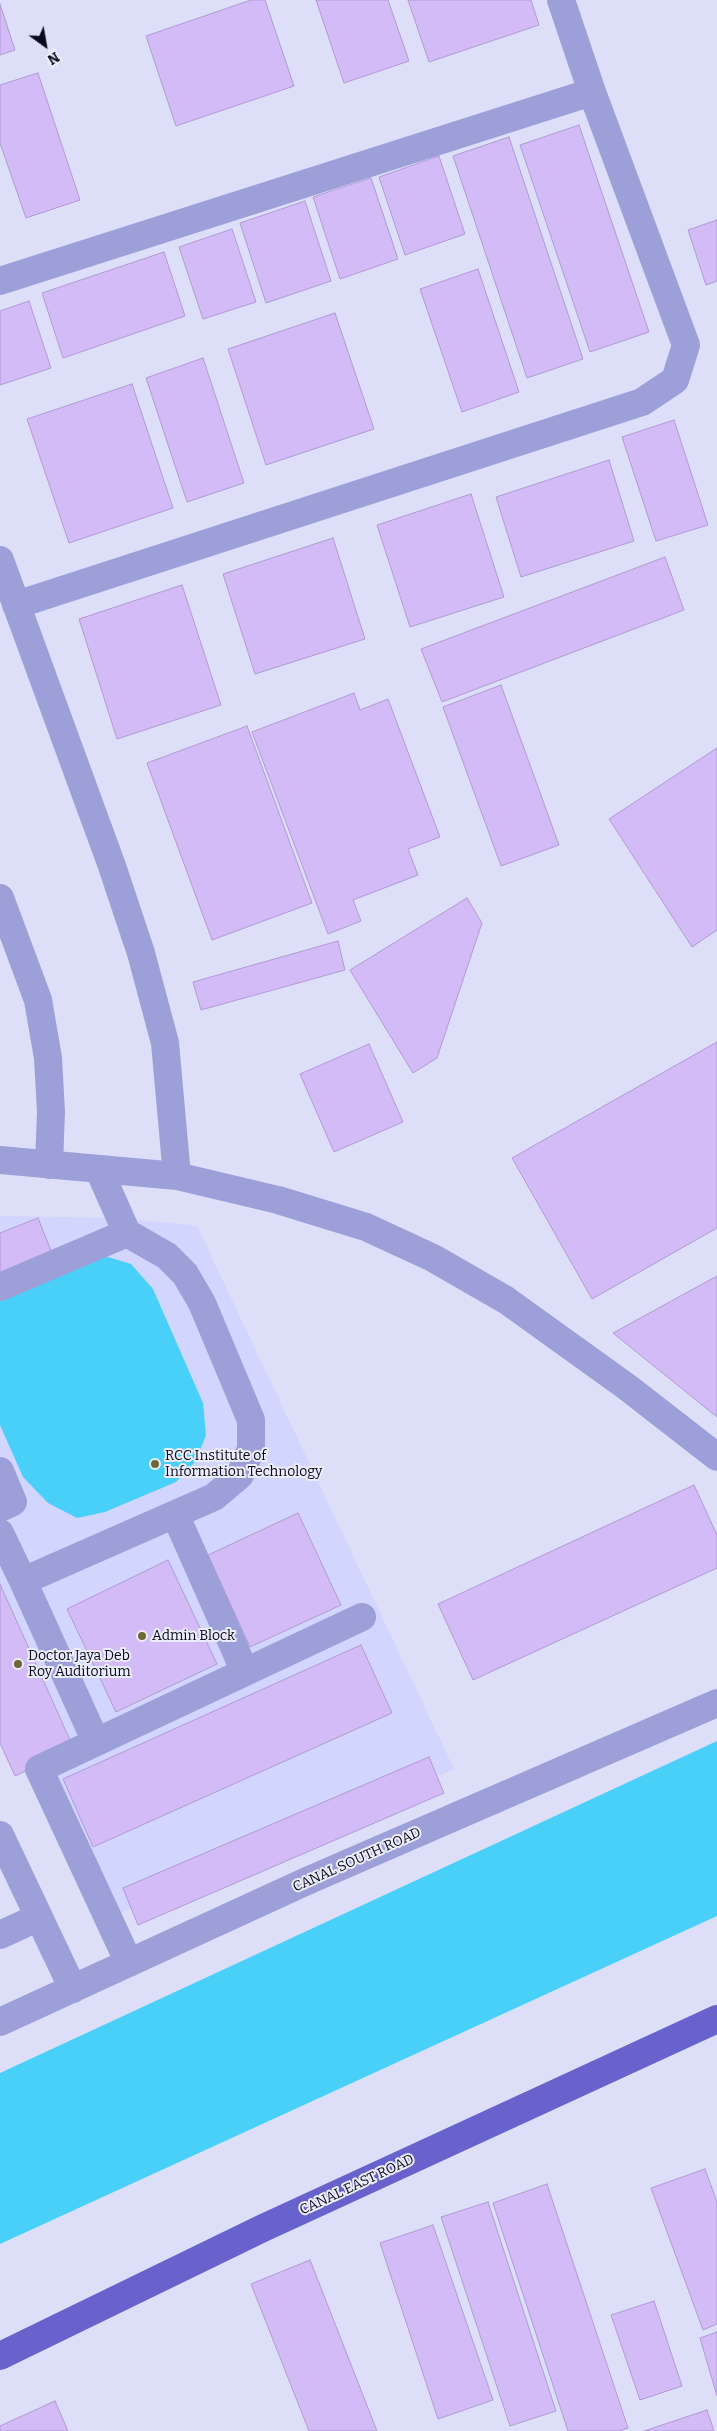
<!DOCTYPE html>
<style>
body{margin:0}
#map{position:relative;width:717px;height:2431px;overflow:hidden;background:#dddff8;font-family:Bitter,serif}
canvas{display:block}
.north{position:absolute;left:20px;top:20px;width:50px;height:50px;-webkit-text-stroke:4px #ecedfa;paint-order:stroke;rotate:148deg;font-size:14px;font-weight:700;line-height:20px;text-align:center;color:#0a091d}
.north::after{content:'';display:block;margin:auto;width:18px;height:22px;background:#0a091d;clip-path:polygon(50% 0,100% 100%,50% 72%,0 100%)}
</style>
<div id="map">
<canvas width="717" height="2431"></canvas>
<div class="north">N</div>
</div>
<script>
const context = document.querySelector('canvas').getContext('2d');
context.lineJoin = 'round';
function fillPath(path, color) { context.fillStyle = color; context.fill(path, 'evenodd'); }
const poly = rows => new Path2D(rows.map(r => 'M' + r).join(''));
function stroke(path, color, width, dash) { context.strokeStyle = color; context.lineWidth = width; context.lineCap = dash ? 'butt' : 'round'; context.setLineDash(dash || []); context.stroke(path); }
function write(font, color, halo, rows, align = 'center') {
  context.font = font + ' Bitter,serif'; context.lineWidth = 4; context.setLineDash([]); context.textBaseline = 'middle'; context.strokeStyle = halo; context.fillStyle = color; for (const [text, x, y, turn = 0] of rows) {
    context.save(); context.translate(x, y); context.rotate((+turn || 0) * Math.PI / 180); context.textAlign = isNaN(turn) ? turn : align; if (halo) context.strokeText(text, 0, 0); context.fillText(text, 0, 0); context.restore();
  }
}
fillPath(poly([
 [0,1216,121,1218,197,1226,454,1769,109,1918,0,1703]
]), '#d2d5fe');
fillPath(poly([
 [108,1257,131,1264,153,1289,203,1403,206,1435,196,1461,176,1482,105,1512,77,1518,48,1503,23,1477,0,1425,0,1298,77,1259],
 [717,1741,717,1916,0,2244,0,2073]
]), '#49d0f9');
const building = poly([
 [251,0,265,0,294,86,176,126,146,36,251,0],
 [316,0,388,0,409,61,344,83,316,0],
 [408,0,531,0,539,25,429,62,408,0],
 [0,4,15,50,0,55,0,4],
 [38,73,80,200,26,218,0,143,0,85,38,73],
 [579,125,649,332,590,352,520,145,579,125],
 [509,137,583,359,527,378,453,156,509,137],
 [439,156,465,234,405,255,379,177,439,156],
 [371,178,398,259,340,279,313,197,371,178],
 [305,201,331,281,266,303,240,223,305,201],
 [717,220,717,281,706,285,688,230,717,220],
 [232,229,256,302,203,319,179,247,232,229],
 [164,252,185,316,63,358,42,293,164,252],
 [478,269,519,392,462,412,420,289,478,269],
 [29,301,51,368,0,385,0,311,29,301],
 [335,313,374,429,266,465,228,349,335,313],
 [203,358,244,483,187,502,146,378,203,358],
 [132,384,173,508,69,543,27,419,132,384],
 [674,420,708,525,656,541,622,437,674,420],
 [609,460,634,541,521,577,496,497,609,460],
 [471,494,504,597,410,627,377,525,471,494],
 [333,538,365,639,255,674,223,574,333,538],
 [665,557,684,610,442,702,421,649,665,557],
 [182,585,221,705,117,739,79,619,182,585],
 [501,685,559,845,501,866,443,707,501,685],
 [354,693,360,710,388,699,440,837,408,849,418,875,353,900,361,921,328,934,252,732,354,693],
 [247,726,312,903,212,940,147,763,247,726],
 [717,748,717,930,692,947,609,819,717,748],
 [467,898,482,923,437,1058,413,1073,350,970,467,898],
 [338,941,345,970,201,1010,193,982,338,941],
 [717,1042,717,1228,592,1299,512,1158,717,1042],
 [369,1044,403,1122,334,1152,300,1074,369,1044],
 [38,1218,53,1256,0,1277,0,1233,38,1218],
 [717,1276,717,1417,613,1333,717,1276],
 [694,1485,717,1535,717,1568,473,1680,438,1604,694,1485],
 [298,1513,341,1605,250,1647,208,1555,298,1513],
 [168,1560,217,1664,116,1712,67,1609,168,1560],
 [0,1584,74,1749,15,1776,0,1743,0,1584],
 [361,1645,392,1713,93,1847,63,1779,361,1645],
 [429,1757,444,1793,138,1925,123,1888,429,1757],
 [705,2169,717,2202,717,2324,703,2330,651,2188,705,2169],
 [547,2184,628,2428,619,2431,568,2431,493,2203,547,2184],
 [488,2202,556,2411,510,2426,441,2217,488,2202],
 [433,2225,493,2400,438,2419,380,2243,433,2225],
 [310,2260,377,2431,309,2431,251,2284,310,2260],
 [654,2301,682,2386,640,2400,611,2315,654,2301],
 [717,2332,717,2396,700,2338,717,2332],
 [55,2401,68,2431,0,2431,0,2426,55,2401],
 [707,2410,714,2431,644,2431,707,2410]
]);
fillPath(building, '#d2bbf6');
stroke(building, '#b09ad3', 1);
stroke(poly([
 [0,281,592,92],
 [0,560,112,866,141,953,165,1043,177,1176],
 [16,605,642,402,675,380,686,345,592,92,561,0],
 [0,898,38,1000,48,1058,51,1112,49,1165],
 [0,1160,177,1176,278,1200,366,1227,433,1258,506,1300,627,1387,717,1457],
 [0,1287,127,1233],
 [0,1471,13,1502,0,1508],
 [175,1514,245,1672],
 [0,1533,23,1581,214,1497,240,1475,251,1449,251,1420,202,1303,185,1274,167,1256,127,1233,99,1170],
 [23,1581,96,1742],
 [0,1835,73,1989],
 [0,1935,37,1918],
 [129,1963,39,1769,362,1617],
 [0,2022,307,1881,717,1703]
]), '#9d9fd9', 28);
stroke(poly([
 [0,2356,261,2229,717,2019]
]), '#6862cc', 28);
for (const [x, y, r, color] of [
 [155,1464,5,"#6d6733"],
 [142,1636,5,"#6d6733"],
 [18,1664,5,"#6d6733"]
]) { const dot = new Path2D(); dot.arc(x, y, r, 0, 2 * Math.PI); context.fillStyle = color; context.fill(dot); stroke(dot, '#ecedfa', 2); }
write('14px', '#0a091d', '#ecedfa', [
 ["RCC Institute of",165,1456],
 ["Information Technology",165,1472],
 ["Admin Block",152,1636],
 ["Doctor Jaya Deb",28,1656],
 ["Roy Auditorium",28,1672]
], 'left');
write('14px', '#0a091d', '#ecedfa', [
 ["CANAL SOUTH ROAD",357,1860,-24],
 ["CANAL EAST ROAD",357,2185,-25]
]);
</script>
